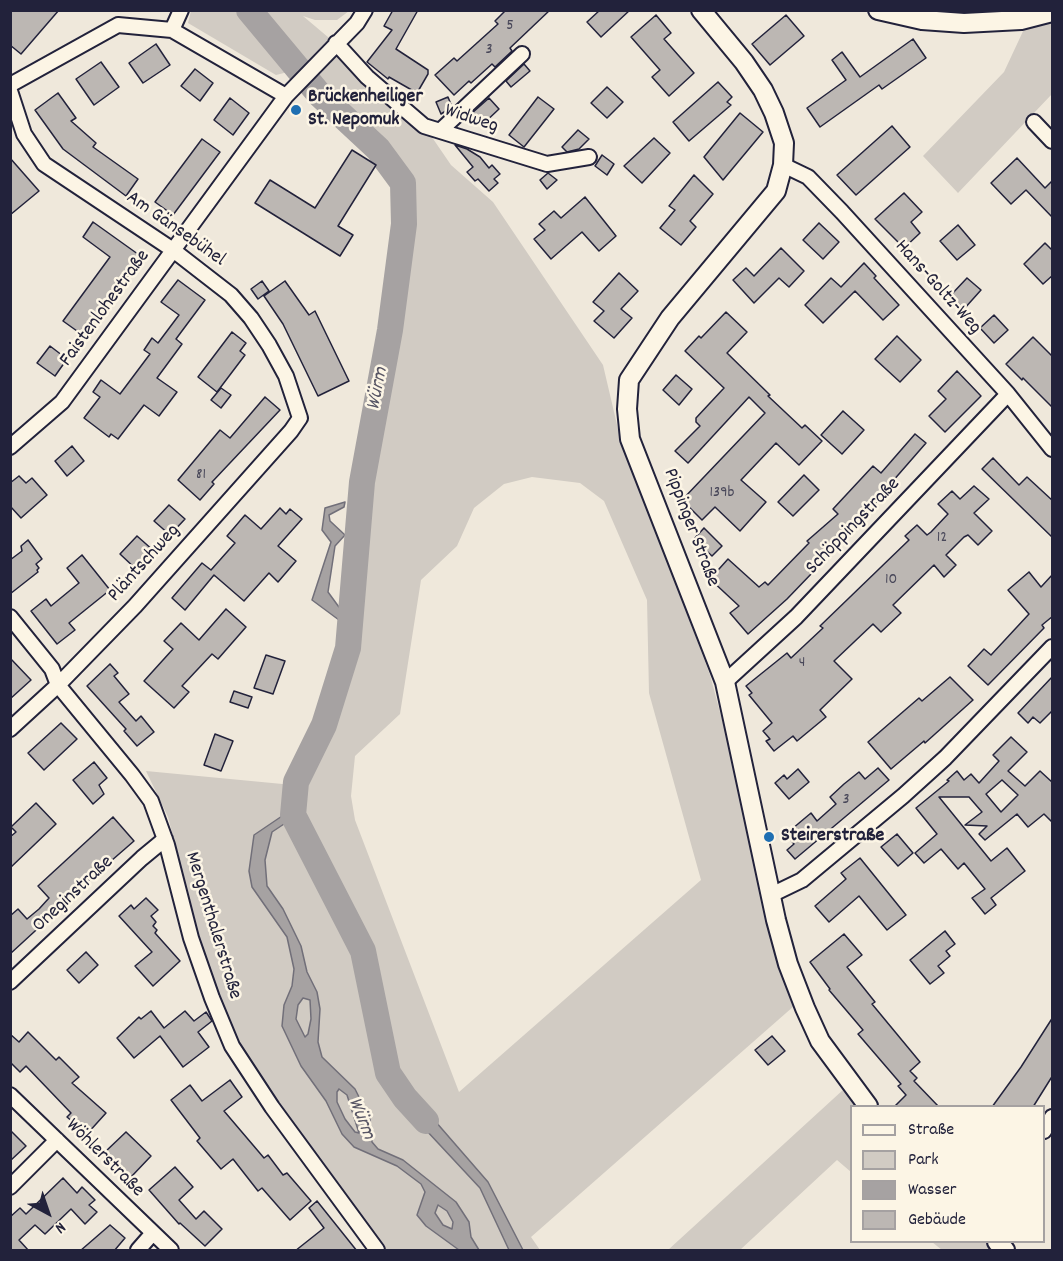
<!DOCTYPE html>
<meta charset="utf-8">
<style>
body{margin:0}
#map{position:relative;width:1063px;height:1261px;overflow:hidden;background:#efe8db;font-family:Dekko,sans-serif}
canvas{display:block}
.frame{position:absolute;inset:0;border:12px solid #22223b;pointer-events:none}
.legend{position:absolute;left:850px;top:1105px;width:195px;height:138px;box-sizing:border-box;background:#fcf5e5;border:2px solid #a5a1a1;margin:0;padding:8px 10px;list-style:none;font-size:18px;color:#22223b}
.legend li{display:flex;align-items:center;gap:12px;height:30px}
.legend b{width:30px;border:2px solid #a5a1a1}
.north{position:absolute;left:18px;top:1183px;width:60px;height:60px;-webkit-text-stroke:4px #fcf5e5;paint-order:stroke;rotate:140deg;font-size:16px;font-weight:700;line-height:24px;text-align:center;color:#22223b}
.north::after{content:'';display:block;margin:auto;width:21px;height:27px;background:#22223b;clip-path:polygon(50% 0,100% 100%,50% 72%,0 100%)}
</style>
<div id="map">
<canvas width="1063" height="1261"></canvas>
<div class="frame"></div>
<ul class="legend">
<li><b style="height:8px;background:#fcf5e5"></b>Straße</li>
<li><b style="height:16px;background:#d1cbc3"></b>Park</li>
<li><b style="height:16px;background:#a6a2a2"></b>Wasser</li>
<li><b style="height:16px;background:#bcb7b3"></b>Gebäude</li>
</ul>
<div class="north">N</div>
</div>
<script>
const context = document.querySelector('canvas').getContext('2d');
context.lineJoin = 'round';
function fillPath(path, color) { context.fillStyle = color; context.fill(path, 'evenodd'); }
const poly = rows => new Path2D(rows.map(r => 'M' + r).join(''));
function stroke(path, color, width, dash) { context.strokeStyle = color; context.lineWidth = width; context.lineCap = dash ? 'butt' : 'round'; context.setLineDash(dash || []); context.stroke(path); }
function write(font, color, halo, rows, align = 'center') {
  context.font = font + ' Dekko,sans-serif'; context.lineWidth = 5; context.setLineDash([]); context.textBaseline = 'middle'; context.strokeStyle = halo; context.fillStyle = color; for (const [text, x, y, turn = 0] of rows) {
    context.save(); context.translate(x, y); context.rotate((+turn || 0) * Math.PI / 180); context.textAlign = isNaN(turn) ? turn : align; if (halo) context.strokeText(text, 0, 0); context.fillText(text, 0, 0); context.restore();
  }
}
fillPath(poly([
 [191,11,349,11,337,20,315,20,303,16,412,108,451,165,493,202,603,365,618,429,710,675,739,783,768,921,794,1006,531,1237,540,1250,384,1250,284,1112,232,1036,205,959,168,817,146,771,293,785,320,730,349,644,357,515,380,338,403,227,380,149,288,72,276,75,188,23],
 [532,477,580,483,604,501,647,600,649,693,701,880,459,1092,355,820,351,796,355,756,400,714,421,580,457,546,474,508,504,484],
 [1052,21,1052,94,958,193,923,156,1004,72,1025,27],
 [844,1089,858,1106,852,1106,851,1172,837,1160,740,1250,668,1250],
 [932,1242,986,1242,995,1250,942,1250]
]), '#d1cbc3');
const water = poly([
 [345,502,344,507,329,515,330,521,345,535,335,546,328,592,344,614,343,623,312,600,331,542,322,530,325,508,345,502],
 [288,812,290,820,272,832,265,860,267,886,283,909,301,946,307,972,317,992,320,1009,318,1042,322,1057,355,1089,370,1119,372,1142,378,1149,403,1160,456,1202,469,1222,471,1237,479,1250,459,1250,426,1226,417,1215,425,1192,421,1184,397,1166,354,1147,342,1134,326,1101,301,1066,282,1026,284,1005,292,986,294,969,287,937,252,887,249,871,254,835,288,812],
 [303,998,310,1000,311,1019,308,1034,305,1037,296,1019,298,1005,303,998],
 [339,1089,347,1095,359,1133,355,1132,345,1119,337,1102,337,1092,339,1089],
 [438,1205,447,1211,453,1222,452,1229,443,1225,435,1213,438,1205],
 [409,1091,488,1182,523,1250,509,1250,480,1188,398,1100,409,1091]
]);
fillPath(water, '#a6a2a2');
stroke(water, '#716f79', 1.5);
stroke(poly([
 [249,10,319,94,378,149,403,183,404,224,390,330,362,482,348,648,324,725,296,782,293,815,363,951,388,1073,405,1098,426,1121]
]), '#a6a2a2', 26);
const building = poly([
 [10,10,59,10,21,54,10,45,10,10],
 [393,10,418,10,396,49,428,70,428,74,417,93,389,77,388,79,367,62,392,30,384,26,393,10],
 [506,10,550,10,510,48,512,51,495,67,492,64,471,83,469,81,454,95,435,75,454,58,457,61,498,24,495,21,506,10],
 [600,10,630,10,601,37,587,22,600,10],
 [656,15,671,33,664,39,694,73,669,96,652,77,660,70,631,37,656,15],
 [786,15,804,36,770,65,752,44,786,15],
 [913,39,926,58,882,89,879,85,820,127,807,108,846,80,832,60,842,52,860,77,913,39],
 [156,44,170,65,143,83,129,63,156,44],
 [101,62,119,87,94,105,76,79,101,62],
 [524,64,530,71,511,87,506,81,524,64],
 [195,69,213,83,200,101,181,86,195,69],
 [718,82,732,97,727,102,731,105,689,141,673,122,718,82],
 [607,87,623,102,607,118,591,103,607,87],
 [58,93,76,118,71,121,96,143,93,147,138,179,126,196,63,149,35,110,58,93],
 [448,97,452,107,441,114,436,102,448,97],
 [538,97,554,109,524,147,509,135,538,97],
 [230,98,249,113,233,135,214,120,230,98],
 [489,98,499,109,482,125,471,114,489,98],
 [740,113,763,132,723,180,704,157,740,113],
 [892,126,910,147,856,195,837,175,892,126],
 [578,130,589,139,579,149,567,152,562,147,578,130],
 [654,138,670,153,642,183,624,166,654,138],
 [202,139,220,152,173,215,155,202,202,139],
 [455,145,467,149,480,157,489,168,492,165,500,174,494,179,498,183,489,191,478,179,475,181,467,172,473,167,455,145],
 [352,150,376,165,338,226,353,235,340,256,255,203,270,180,315,208,352,150],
 [602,155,614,164,607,175,595,166,602,155],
 [10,158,39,191,10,215,10,158],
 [1017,158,1045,188,1053,180,1053,218,1026,190,1011,204,991,183,1017,158],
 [548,173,557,180,547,189,540,180,548,173],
 [694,175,713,194,690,221,696,227,681,245,660,228,675,210,669,206,694,175],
 [904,193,922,212,911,222,920,233,904,248,875,219,904,193],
 [585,197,616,236,599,251,582,232,551,259,534,239,545,230,539,224,554,211,561,218,585,197],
 [93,222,142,257,84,336,63,321,110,257,83,237,93,222],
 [819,223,839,242,823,259,803,240,819,223],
 [958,225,975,245,957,260,940,241,958,225],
 [1045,243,1053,251,1053,275,1043,284,1024,264,1045,243],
 [781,248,804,271,789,287,779,278,754,303,733,280,746,268,754,276,781,248],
 [864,263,876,276,874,278,899,305,883,320,855,291,823,323,805,305,831,278,841,287,864,263],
 [619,273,638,291,621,309,632,318,614,338,594,321,604,311,593,302,619,273],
 [967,278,981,290,964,309,950,296,967,278],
 [178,280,205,300,176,339,182,344,157,378,177,392,159,416,144,405,118,439,111,434,109,437,84,418,100,397,93,392,101,380,120,394,150,354,144,350,152,338,158,343,179,315,161,302,178,280],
 [262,281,269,291,258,299,251,289,262,281],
 [285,281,309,315,315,311,349,381,318,396,283,324,264,296,285,281],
 [726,312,747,332,727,353,770,395,768,396,802,428,805,425,822,441,799,465,776,443,741,480,766,502,740,531,715,507,702,520,682,500,765,413,749,397,688,463,675,451,700,426,696,422,696,418,724,388,685,351,699,336,701,338,726,312],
 [994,315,1008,330,994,343,980,328,994,315],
 [232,332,246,343,240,351,245,355,217,392,198,377,232,332],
 [897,336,921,360,900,382,875,359,897,336],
 [1033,337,1053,357,1053,408,1023,378,1022,380,1006,364,1033,337],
 [50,346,67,359,55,376,37,363,50,346],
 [957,371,981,396,945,432,929,416,946,399,938,391,957,371],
 [676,375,692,389,679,405,663,390,676,375],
 [221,388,231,395,221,408,211,400,221,388],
 [265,397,280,410,212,482,214,484,200,500,178,480,220,430,230,438,265,397],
 [843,411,864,430,842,454,821,435,843,411],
 [915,434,926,443,892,482,894,484,840,541,842,544,811,570,813,572,787,599,748,634,730,613,739,606,710,579,728,559,759,587,765,582,768,585,809,543,807,541,838,514,833,509,873,466,881,473,915,434],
 [72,446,84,461,67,476,55,461,72,446],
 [993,458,1019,485,1027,477,1053,501,1053,538,982,469,993,458],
 [804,475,819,490,793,516,778,502,804,475],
 [19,476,26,483,32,478,47,495,21,518,10,506,10,483,19,476],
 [974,486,989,499,974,513,992,531,978,545,968,535,964,537,946,555,956,565,944,577,934,565,893,605,901,613,881,632,873,624,834,661,852,679,820,710,826,717,797,741,793,736,774,751,766,741,770,739,763,731,772,723,749,695,752,693,746,686,787,653,791,658,823,628,820,626,909,540,905,536,917,525,927,535,931,532,948,514,938,504,952,491,960,499,974,486],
 [169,505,185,519,170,535,154,521,169,505],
 [280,508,286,514,290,509,302,519,278,546,296,561,278,582,269,573,244,601,214,575,185,610,172,598,202,563,211,570,235,543,227,536,245,515,261,529,280,508],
 [704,528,722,546,712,556,694,539,704,528],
 [137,536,154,551,137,570,120,554,137,536],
 [28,540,42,559,36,564,39,568,37,570,38,572,10,594,10,560,22,551,21,546,28,540],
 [82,555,110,590,69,623,75,630,57,644,31,611,46,599,51,606,79,583,67,568,82,555],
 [1029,572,1041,587,1053,574,1053,616,1042,625,1044,628,988,685,968,666,984,649,991,655,1029,614,1008,590,1029,572],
 [226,609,246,627,218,659,212,654,182,686,189,692,174,708,144,681,173,649,164,641,181,623,199,640,226,609],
 [266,655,285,661,273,694,254,688,266,655],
 [10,658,31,680,10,699,10,658],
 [110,664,118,673,114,676,129,694,119,702,136,721,141,716,154,732,137,746,124,731,126,729,87,686,110,664],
 [1053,676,1053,710,1040,723,1033,717,1028,723,1018,713,1053,676],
 [950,677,973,700,925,743,924,741,891,769,868,742,919,698,922,701,950,677],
 [234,691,252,697,248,708,230,702,234,691],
 [61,723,77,739,44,770,28,753,61,723],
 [215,734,233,741,221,771,204,765,215,734],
 [1011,737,1027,752,1008,771,1025,786,1040,771,1053,783,1053,823,1044,814,1028,827,1017,814,985,840,979,834,987,826,965,825,982,812,969,797,939,797,991,861,1007,848,1025,871,991,898,996,905,985,914,972,898,985,889,964,863,958,869,941,849,924,863,915,853,937,834,916,808,949,781,947,780,957,771,964,780,971,774,979,783,999,761,993,755,1011,737],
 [1002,780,1018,795,1001,812,986,794,1002,780],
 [94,762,107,778,99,785,104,794,93,804,73,780,94,762],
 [878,768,889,780,795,859,787,850,794,844,786,834,811,813,817,821,836,804,830,797,844,784,859,772,865,779,878,768],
 [798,769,809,782,789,799,775,783,784,775,787,779,798,769],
 [36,803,56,824,10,868,10,837,16,832,11,827,36,803],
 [113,817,134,841,57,908,59,909,10,954,10,916,18,909,27,919,39,909,49,898,38,886,113,817],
 [897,834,913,853,898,866,881,847,897,834],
 [860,858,906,915,887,930,859,896,829,922,815,906,846,879,841,873,860,858],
 [146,898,158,910,151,916,156,922,153,926,157,930,155,933,180,961,153,986,135,966,152,952,119,916,131,905,134,909,146,898],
 [945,931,955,944,946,951,950,956,938,966,944,973,930,984,910,960,945,931],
 [844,934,862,955,847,967,875,1002,872,1004,920,1062,910,1071,917,1078,914,1081,939,1107,894,1107,906,1095,898,1086,901,1084,858,1034,863,1030,829,990,830,989,810,962,844,934],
 [86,952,98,965,79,983,67,970,86,952],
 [151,1011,164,1028,185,1011,194,1021,206,1012,212,1021,198,1032,209,1047,183,1067,160,1036,134,1058,117,1038,139,1017,141,1019,151,1011],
 [1053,1017,1053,1075,1033,1107,992,1107,1021,1067,1053,1017],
 [28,1032,56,1060,59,1057,79,1077,72,1083,106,1113,87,1134,67,1117,71,1113,26,1066,20,1072,10,1062,10,1034,19,1042,28,1032],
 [772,1036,785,1051,768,1065,755,1050,772,1036],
 [230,1080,242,1097,224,1111,264,1158,268,1155,283,1175,287,1173,311,1201,290,1220,262,1188,258,1191,233,1159,221,1169,197,1141,200,1138,171,1100,190,1085,202,1101,230,1080],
 [10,1130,26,1146,10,1161,10,1130],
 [126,1132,151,1156,131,1177,105,1152,126,1132],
 [175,1167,193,1187,179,1200,196,1219,204,1211,222,1229,205,1246,180,1223,179,1224,149,1190,175,1167],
 [63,1178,77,1193,82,1187,95,1200,89,1205,97,1212,85,1224,71,1209,45,1234,35,1225,19,1240,29,1251,10,1251,10,1217,20,1208,26,1214,63,1178],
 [317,1201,357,1251,295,1251,324,1228,309,1208,317,1201],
 [110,1225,125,1238,114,1251,80,1251,110,1225]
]);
fillPath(building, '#bcb7b3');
stroke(building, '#22223b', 1.5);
const street = poly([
 [172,30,181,10],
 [336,43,367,77,424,126,547,164,589,157],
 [10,85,118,25,172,30,286,96],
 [10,91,24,134,44,164,173,250,231,295,251,318,269,345,286,376,300,418,291,431,135,606,58,685,10,729],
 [1034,122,1052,141],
 [441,130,522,54],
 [783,165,808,177,842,212,1008,394,1052,449],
 [10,447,62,402,286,96,357,23,365,10],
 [10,617,52,669,58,685,132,775,151,801,167,845,191,938,212,998,232,1046,272,1107,377,1250],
 [725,682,796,617,1008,394],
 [771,895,802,880,903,796,945,758,1052,647],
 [10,982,142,858,165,839],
 [10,1095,171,1250],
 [1044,1131,1052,1117],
 [10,1187,57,1140],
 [138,1250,152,1234]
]);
const secondary = poly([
 [701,10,744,62,763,90,774,113,784,143,783,165,776,191,670,318,629,380,627,409,630,439,725,682,776,920,788,964,805,1008,820,1041,868,1106],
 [878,10,922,20,964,23,1021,20,1052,12],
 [997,1242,1005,1250]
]);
stroke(street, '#22223b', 18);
stroke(secondary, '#22223b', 22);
stroke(street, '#fcf5e5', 14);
stroke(secondary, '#fcf5e5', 18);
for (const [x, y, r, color] of [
 [296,110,6,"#1f6fb2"],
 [769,837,6,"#1f6fb2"]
]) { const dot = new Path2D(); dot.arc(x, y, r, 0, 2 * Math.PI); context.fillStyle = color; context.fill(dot); stroke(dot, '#fcf5e5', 2); }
write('16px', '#484759', null, [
 ["5",510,27],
 ["3",489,51],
 ["81",201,476],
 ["139b",722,494],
 ["12",942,539],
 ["10",891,581],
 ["4",802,664],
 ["3",846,801]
]);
write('bold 20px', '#22223b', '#fcf5e5', [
 ["Brückenheiliger",308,98],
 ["St. Nepomuk",308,121],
 ["Steirerstraße",781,837]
], 'left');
write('20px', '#22223b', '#fcf5e5', [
 ["Widweg",471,120,18],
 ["Am Gänsebühel",175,230,35],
 ["Hans-Goltz-Weg",937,288,48],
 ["Faistenlohestraße",106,309,-54],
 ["Schöppingstraße",854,527,-46],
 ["Pippinger Straße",690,528,69],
 ["Pläntschweg",145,564,-48],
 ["Oneginstraße",74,895,-43],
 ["Mergenthalerstraße",212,926,73],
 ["Wöhlerstraße",104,1159,45]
]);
write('italic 21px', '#575564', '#fcf5e5', [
 ["Würm",379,389,-79],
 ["Würm",360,1119,68]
]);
</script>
